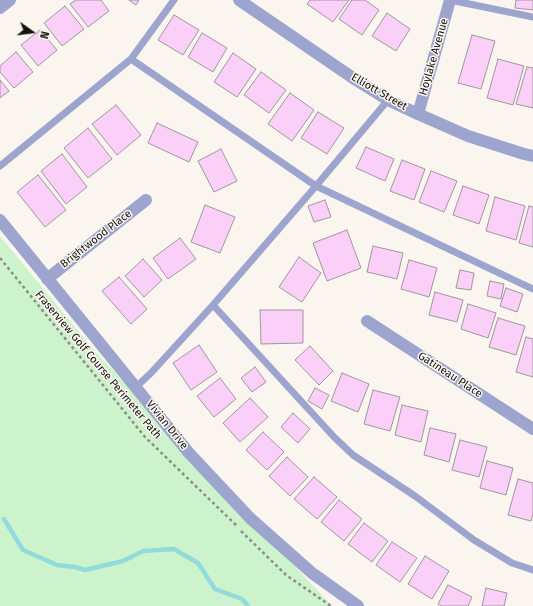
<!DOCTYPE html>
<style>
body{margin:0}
#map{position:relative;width:533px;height:606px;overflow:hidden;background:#faf5ef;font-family:"Fira Sans",sans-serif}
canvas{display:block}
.north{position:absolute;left:12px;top:12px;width:40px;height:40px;-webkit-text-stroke:3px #faf5ef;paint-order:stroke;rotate:104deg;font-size:11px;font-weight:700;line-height:16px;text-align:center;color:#151311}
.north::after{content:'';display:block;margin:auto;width:14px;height:18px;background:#151311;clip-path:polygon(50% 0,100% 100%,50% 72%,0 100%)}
</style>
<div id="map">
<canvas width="533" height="606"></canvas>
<div class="north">N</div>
</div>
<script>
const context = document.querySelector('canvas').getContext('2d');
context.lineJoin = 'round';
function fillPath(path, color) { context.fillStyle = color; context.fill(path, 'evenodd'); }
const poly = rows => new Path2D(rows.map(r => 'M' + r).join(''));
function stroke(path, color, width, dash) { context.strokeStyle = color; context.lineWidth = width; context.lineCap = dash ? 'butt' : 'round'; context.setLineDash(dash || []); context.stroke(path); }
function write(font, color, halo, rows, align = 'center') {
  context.font = font + ' "Fira Sans",sans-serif'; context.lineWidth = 3; context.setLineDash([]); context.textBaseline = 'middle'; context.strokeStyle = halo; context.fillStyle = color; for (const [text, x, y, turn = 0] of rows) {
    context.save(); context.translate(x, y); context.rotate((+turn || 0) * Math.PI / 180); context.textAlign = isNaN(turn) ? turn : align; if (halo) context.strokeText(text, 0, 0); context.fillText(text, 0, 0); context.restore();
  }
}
fillPath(poly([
 [0,236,92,348,332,606,0,606]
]), '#ccf3cb');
stroke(poly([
 [4,519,23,550,57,565,75,567,85,570,123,561,143,551,174,549,198,563,215,589,242,599,248,606]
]), '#92dbdc', 4.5);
const building = poly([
 [76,0,101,0,109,11,88,27,70,4,76,0],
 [129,0,139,0,136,5,129,0],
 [310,0,349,0,333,22,307,4,310,0],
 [352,0,365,0,379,10,362,35,339,19,352,0],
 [516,0,533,0,533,10,515,8,516,0],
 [65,6,84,29,62,46,44,23,65,6],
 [387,13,410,29,396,51,372,36,387,13],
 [174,15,199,30,183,55,158,40,174,15],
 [40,30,57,50,38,66,21,45,40,30],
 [202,33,227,48,213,72,188,57,202,33],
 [472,35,495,41,481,89,458,83,472,35],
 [16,52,33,72,14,88,0,72,0,66,16,52],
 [233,53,256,69,237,97,214,82,233,53],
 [498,59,524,66,513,105,487,98,498,59],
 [527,67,533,68,533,108,516,104,527,67],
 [261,72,286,90,269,113,244,95,261,72],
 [0,80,9,91,0,98,0,80],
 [290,93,314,110,292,141,268,124,290,93],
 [116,105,141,135,117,155,92,124,116,105],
 [318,112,344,128,327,154,301,138,318,112],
 [157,123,198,142,189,162,148,143,157,123],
 [88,128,112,159,88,178,64,148,88,128],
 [366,147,394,159,385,181,356,168,366,147],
 [221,149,237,181,214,192,198,161,221,149],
 [62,154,87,187,66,204,41,171,62,154],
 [402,160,425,169,414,200,390,191,402,160],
 [431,171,457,181,444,212,419,202,431,171],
 [38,175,66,210,45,227,17,192,38,175],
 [463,186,489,195,479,224,453,215,463,186],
 [495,197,525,206,516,240,486,231,495,197],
 [325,200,331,217,314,222,308,206,325,200],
 [205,205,235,217,220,253,191,242,205,205],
 [529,206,533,207,533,247,519,243,529,206],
 [347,230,361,268,327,281,313,243,347,230],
 [180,238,196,259,168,279,153,258,180,238],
 [373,246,403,253,397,279,367,272,373,246],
 [299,257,321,273,302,302,279,287,299,257],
 [143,259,162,280,144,297,125,276,143,259],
 [409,260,437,268,429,297,401,289,409,260],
 [460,270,474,273,471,290,456,288,460,270],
 [119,277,147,309,131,324,102,291,119,277],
 [490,281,504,284,501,299,487,296,490,281],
 [506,288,523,294,517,312,500,306,506,288],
 [435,292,463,300,457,322,429,315,435,292],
 [468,304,496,313,488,338,461,329,468,304],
 [260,310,303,310,303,343,261,344,260,310],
 [498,318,525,326,516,355,489,347,498,318],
 [526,337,533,339,533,377,516,372,526,337],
 [199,345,217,372,191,390,173,363,199,345],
 [310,346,333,371,319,385,295,360,310,346],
 [255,367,266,382,252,392,241,378,255,367],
 [342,373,369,384,358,412,331,401,342,373],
 [220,378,236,399,214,417,197,396,220,378],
 [315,388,329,395,322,409,308,401,315,388],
 [373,390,400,397,390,431,364,424,373,390],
 [250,398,268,417,240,442,223,423,250,398],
 [402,405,428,411,421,442,395,435,402,405],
 [293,413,310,429,298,443,281,427,293,413],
 [430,428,456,434,449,462,424,455,430,428],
 [263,432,284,452,267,470,246,450,263,432],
 [460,440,487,447,479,477,452,470,460,440],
 [287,457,308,477,290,496,269,476,287,457],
 [487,461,513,468,506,495,480,488,487,461],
 [314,477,337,497,317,519,294,499,314,477],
 [518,479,533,483,533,514,531,521,508,515,518,479],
 [339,500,362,519,344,541,321,522,339,500],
 [364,523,388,541,372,562,348,544,364,523],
 [392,542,417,558,400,582,376,565,392,542],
 [425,556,449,571,432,599,408,584,425,556],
 [448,585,472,597,468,606,442,606,438,604,448,585],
 [486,588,507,593,504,606,482,606,486,588]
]);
fillPath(building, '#facff8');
stroke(building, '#9d989d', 1);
stroke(poly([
 [0,258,145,437,238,527],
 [241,531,286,575,331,606]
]), '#8f8b87', 2.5, [3, 3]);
stroke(poly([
 [450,0,533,17],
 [131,59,316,186,533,289],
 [0,166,131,59,174,0],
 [213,305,334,437,353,455,415,496,474,540,512,563,533,570],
 [136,387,151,373,213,305,316,186,388,100]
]), '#9da5ce', 7);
stroke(poly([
 [0,8,10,0],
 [418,114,450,0],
 [0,220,189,453,250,518,312,573,358,606],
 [47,279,146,200],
 [367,321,533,429]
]), '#9da5ce', 12);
stroke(poly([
 [239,0,356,80,388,100,418,114,468,136,524,154,533,156]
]), '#9da5ce', 12);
write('11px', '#151311', '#faf5ef', [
 ["Hoylake Avenue",434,57,-74],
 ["Elliott Street",379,92,30],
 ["Brightwood Place",96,239,-38],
 ["Fraserview Golf Course Perimeter Path",98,365,50],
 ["Gatineau Place",450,375,33],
 ["Vivian Drive",167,425,51]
]);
</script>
